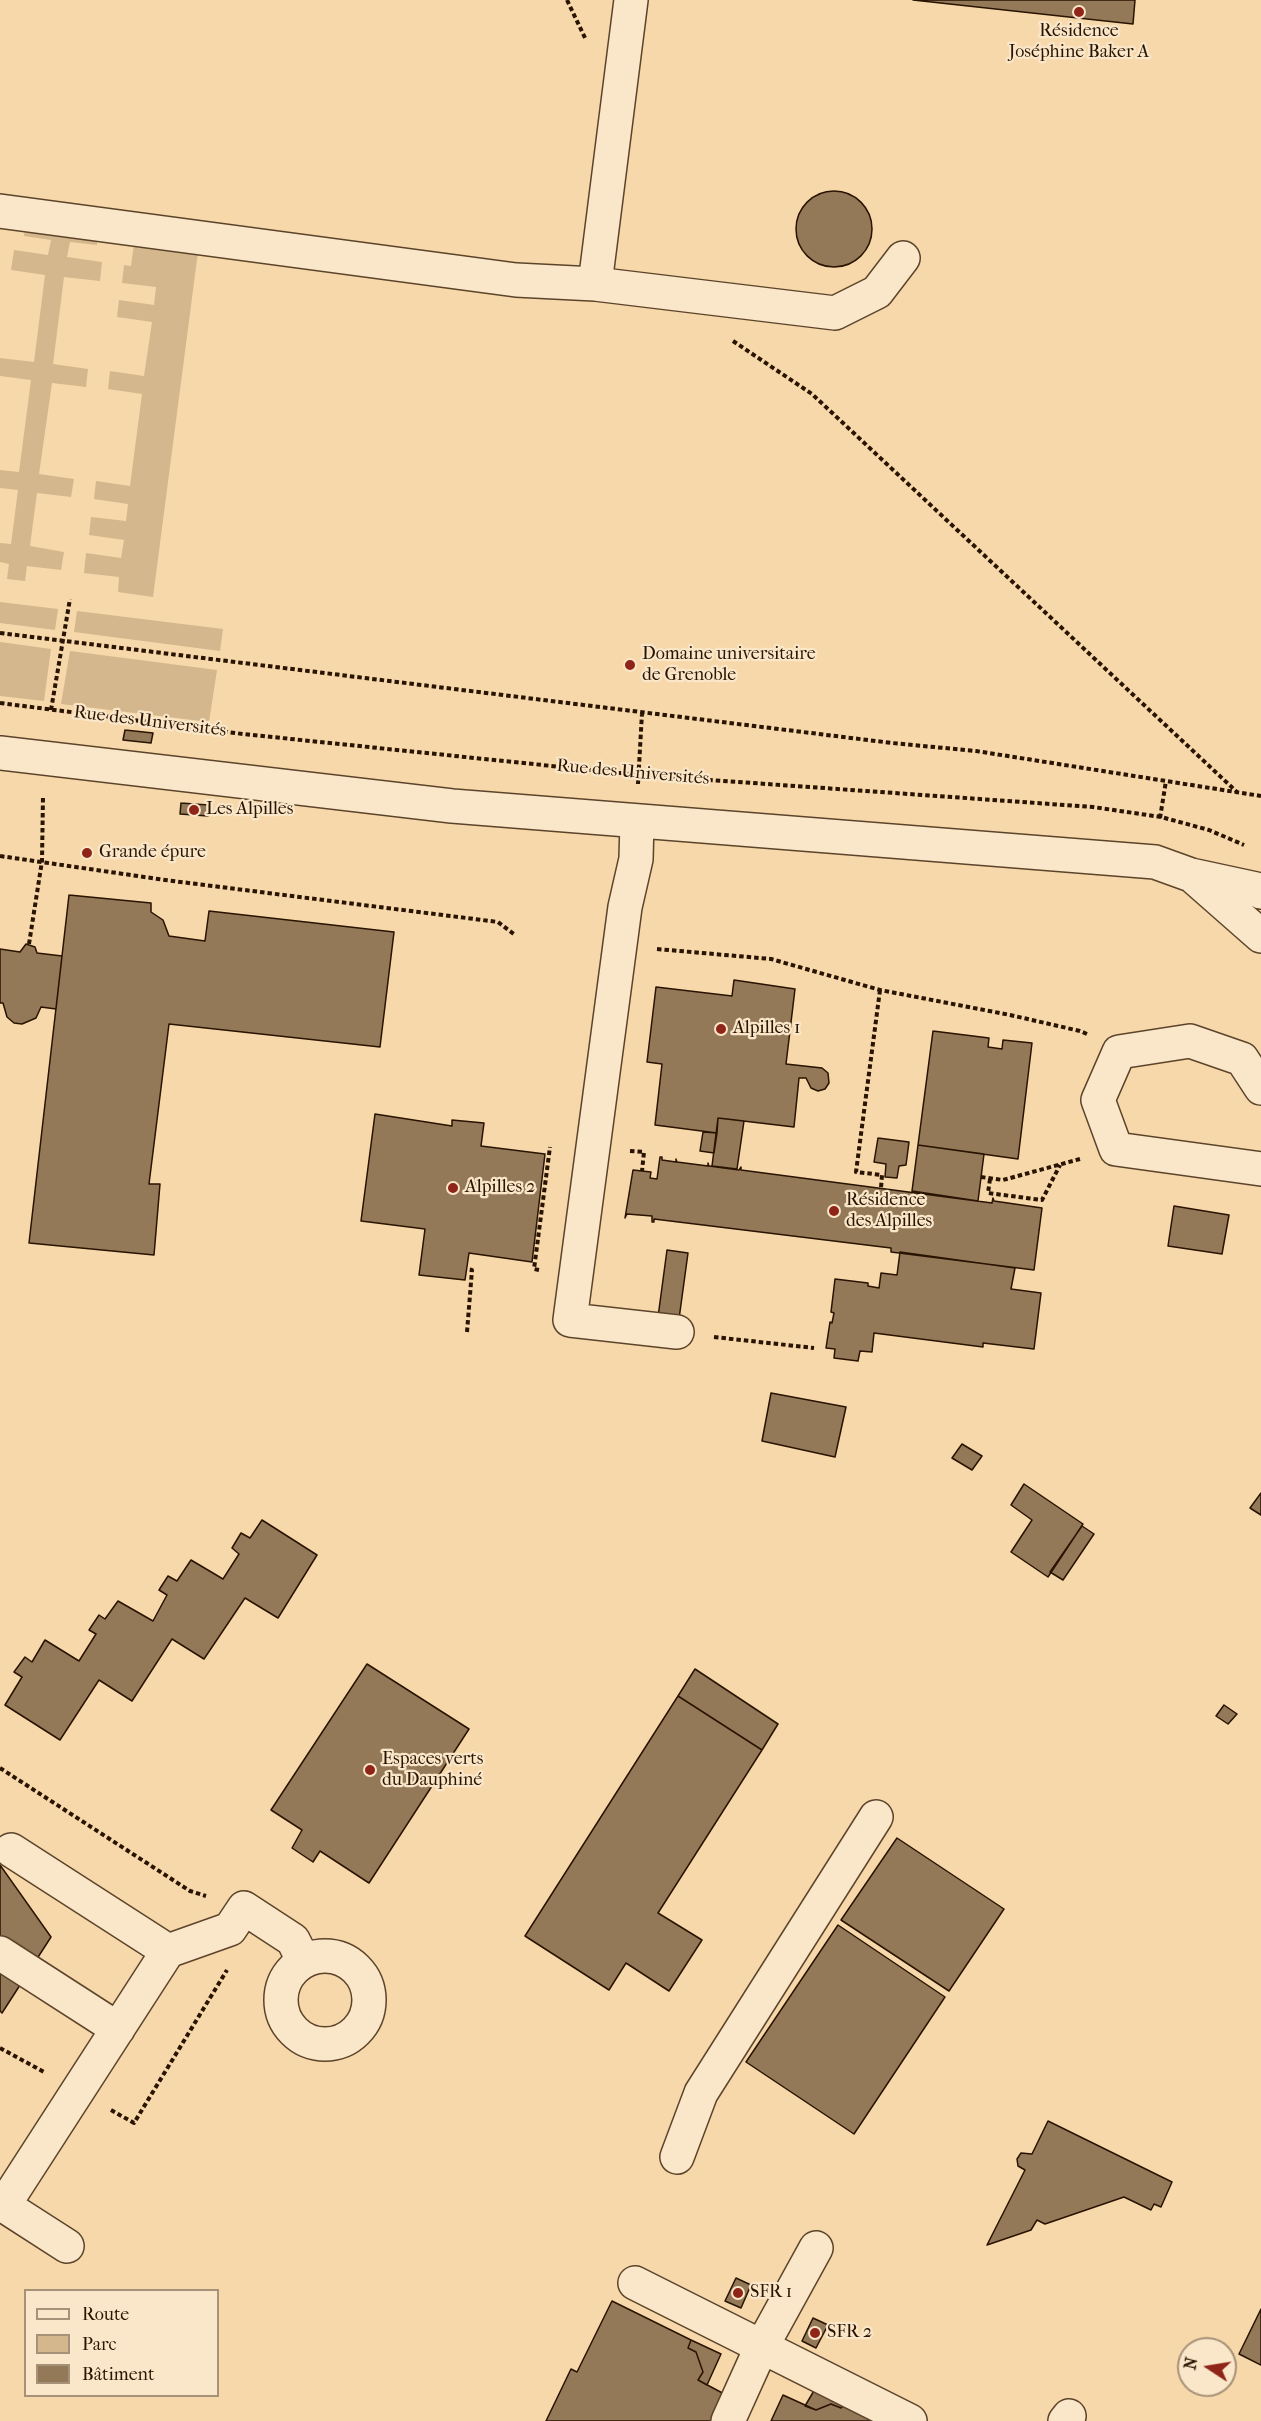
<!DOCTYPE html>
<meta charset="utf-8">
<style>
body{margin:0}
#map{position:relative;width:1261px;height:2421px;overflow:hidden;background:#f7d8aa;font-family:"IM FELL French Canon",serif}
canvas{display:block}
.legend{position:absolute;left:24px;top:2289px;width:195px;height:108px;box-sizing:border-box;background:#fae6c8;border:2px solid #a69278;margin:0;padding:8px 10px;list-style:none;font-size:18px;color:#291301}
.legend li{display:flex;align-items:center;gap:12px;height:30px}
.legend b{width:30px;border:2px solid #a69278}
.north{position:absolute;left:1177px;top:2337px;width:60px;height:60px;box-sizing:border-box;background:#fae6c8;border:2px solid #a69278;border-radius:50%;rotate:282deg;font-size:16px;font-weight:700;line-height:24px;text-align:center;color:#291301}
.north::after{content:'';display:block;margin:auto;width:21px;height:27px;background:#8f2418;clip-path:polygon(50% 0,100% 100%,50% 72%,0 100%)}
</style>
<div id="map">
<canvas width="1261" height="2421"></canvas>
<ul class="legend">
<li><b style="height:8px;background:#fae6c8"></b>Route</li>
<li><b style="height:16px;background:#d4b78d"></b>Parc</li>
<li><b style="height:16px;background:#947959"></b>Bâtiment</li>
</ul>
<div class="north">N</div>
</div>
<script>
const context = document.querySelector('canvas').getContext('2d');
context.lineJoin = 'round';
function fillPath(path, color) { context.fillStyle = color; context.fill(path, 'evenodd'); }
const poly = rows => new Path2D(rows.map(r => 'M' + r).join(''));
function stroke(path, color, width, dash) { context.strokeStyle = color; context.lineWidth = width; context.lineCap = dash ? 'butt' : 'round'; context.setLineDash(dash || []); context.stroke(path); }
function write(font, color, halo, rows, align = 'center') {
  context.font = font + ' "IM FELL French Canon",serif'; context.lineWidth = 4.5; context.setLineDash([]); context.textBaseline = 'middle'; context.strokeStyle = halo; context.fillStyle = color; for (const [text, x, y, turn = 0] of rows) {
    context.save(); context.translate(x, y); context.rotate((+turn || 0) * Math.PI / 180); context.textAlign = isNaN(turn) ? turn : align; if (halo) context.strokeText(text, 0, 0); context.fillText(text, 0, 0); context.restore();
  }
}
fillPath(poly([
 [25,230,97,239,97,245,70,242,67,257,102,262,100,281,64,277,53,364,88,369,86,387,52,383,39,474,74,479,71,497,37,493,30,546,64,552,61,570,27,566,25,581,7,579,9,564,0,562,0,543,11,544,18,490,0,488,0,470,19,472,31,380,0,376,0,358,34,362,45,275,11,270,14,250,48,255,51,240,24,236],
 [134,244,198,252,153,597,118,592,119,577,84,573,86,553,121,558,124,540,89,535,91,517,126,521,128,504,94,499,96,481,130,486,142,394,108,389,110,371,144,376,152,322,117,317,119,300,154,305,156,287,122,283,124,265,131,266],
 [0,602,58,609,55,630,0,623],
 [77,611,223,629,220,651,74,632],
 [0,642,51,649,44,701,0,696],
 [70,651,217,670,209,722,61,704]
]), '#d4b78d');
const building = poly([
 [913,0,1135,0,1133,24,913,0],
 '796 229a38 38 0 1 1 76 0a38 38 0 1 1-76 0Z',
 [125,730,153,733,151,743,123,740,125,730],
 [181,803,208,805,208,816,180,814,181,803],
 [69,895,151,903,151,912,163,920,169,936,205,941,209,911,394,932,380,1047,169,1024,149,1184,160,1184,154,1255,29,1243,69,895],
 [26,944,35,947,37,953,62,956,56,1009,41,1007,36,1018,22,1024,14,1023,7,1017,3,1003,0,1003,0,949,20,952,26,944],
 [734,980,795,989,786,1064,822,1068,828,1073,829,1083,825,1089,818,1091,811,1088,806,1078,799,1078,794,1127,718,1118,717,1133,655,1125,662,1064,647,1062,656,987,732,996,734,980],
 [933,1031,989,1038,988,1047,1002,1049,1003,1040,1032,1043,1018,1159,918,1145,933,1031],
 [375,1114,452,1126,452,1120,484,1123,481,1146,545,1154,532,1262,469,1253,465,1280,419,1275,425,1229,361,1221,375,1114],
 [718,1118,744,1121,737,1169,712,1166,718,1118],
 [703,1132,717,1133,714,1153,700,1151,703,1132],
 [878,1138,909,1142,906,1165,899,1166,897,1178,885,1177,886,1164,874,1162,878,1138],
 [918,1145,984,1154,978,1201,912,1191,918,1145],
 [660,1157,662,1157,662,1160,676,1162,676,1159,677,1162,708,1166,708,1163,709,1166,739,1170,741,1167,741,1170,992,1203,993,1198,994,1201,1042,1208,1034,1270,891,1252,891,1248,654,1219,654,1222,652,1222,652,1216,627,1214,625,1218,633,1170,651,1172,650,1178,657,1179,660,1157],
 [1174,1206,1229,1215,1222,1254,1168,1246,1174,1206],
 [667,1250,688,1253,679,1319,658,1317,667,1250],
 [900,1252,1015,1268,1011,1289,1041,1293,1034,1349,983,1343,983,1347,874,1333,872,1352,860,1351,858,1361,834,1358,835,1349,826,1348,830,1322,832,1323,834,1313,831,1312,835,1279,868,1283,868,1286,879,1288,881,1273,897,1275,900,1252],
 [771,1393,846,1407,835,1457,762,1441,771,1393],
 [962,1444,982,1456,972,1470,952,1458,962,1444],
 [1024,1484,1083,1524,1048,1577,1011,1552,1032,1520,1011,1505,1024,1484],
 [1261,1493,1261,1515,1250,1508,1261,1493],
 [262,1520,317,1555,278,1618,245,1598,204,1659,172,1639,132,1701,99,1680,60,1740,5,1705,22,1677,14,1672,25,1657,32,1662,45,1640,79,1661,96,1634,89,1630,99,1615,105,1619,118,1601,153,1621,167,1595,159,1590,168,1576,177,1581,191,1560,223,1579,239,1554,232,1548,241,1533,250,1538,262,1520],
 [1082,1526,1094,1534,1063,1580,1050,1572,1082,1526],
 [367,1664,469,1729,369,1883,320,1851,313,1862,292,1848,302,1830,271,1810,367,1664],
 [695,1669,778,1724,762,1750,678,1696,695,1669],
 [678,1696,762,1750,658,1913,702,1940,669,1991,626,1963,609,1990,525,1936,678,1696],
 [1224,1705,1237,1714,1228,1724,1216,1716,1224,1705],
 [897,1838,1004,1909,949,1991,841,1920,897,1838],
 [0,1865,51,1937,2,2013,0,2011,0,1865],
 [838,1925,945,1997,854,2134,746,2062,838,1925],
 [1048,2121,1172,2182,1161,2207,1154,2204,1151,2210,1124,2197,1045,2224,1037,2220,1031,2230,987,2245,1025,2170,1018,2166,1017,2159,1021,2153,1032,2154,1048,2121],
 [736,2278,751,2285,741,2308,725,2301,736,2278],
 [612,2301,691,2340,688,2348,696,2352,703,2372,698,2380,728,2396,716,2421,546,2421,571,2369,577,2372,612,2301],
 [1261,2309,1261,2365,1239,2354,1261,2309],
 [813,2318,828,2325,816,2348,802,2341,813,2318],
 [691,2340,721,2354,707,2385,698,2380,703,2372,696,2352,688,2348,691,2340],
 [815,2389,845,2404,841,2408,831,2404,816,2410,805,2406,815,2389],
 [783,2395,816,2410,831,2404,841,2408,845,2404,878,2421,771,2421,783,2395]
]);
fillPath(building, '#947959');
stroke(building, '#291301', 1.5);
const minor = poly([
 [0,211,516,280,595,284,835,313,877,292,903,258],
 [595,284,631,0],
 [0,753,452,806,1155,862,1191,875,1256,889,1261,892],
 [637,821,636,859,625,907,570,1320,677,1332],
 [1195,878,1261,936],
 [1261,1088,1242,1059,1190,1041,1119,1052,1098,1100,1116,1149,1261,1169],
 [11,1850,168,1951],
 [0,1953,118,2029],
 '281 2000a44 44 0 1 1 88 0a44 44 0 1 1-88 0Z',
 [677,2157,701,2093,876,1817],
 [0,2203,67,2246],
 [4,2205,168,1951,230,1929,244,1908,293,1940,303,1960],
 [635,2283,910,2421],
 [728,2421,761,2348,816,2248],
 [1065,2421,1069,2416]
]);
stroke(minor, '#5c442b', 36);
stroke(poly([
 [567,0,586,40],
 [733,341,812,394,1238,793],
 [0,633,892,743,976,751,1261,796],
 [0,703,243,734,639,775,1093,807,1161,817,1209,830,1244,845],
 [51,710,70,599],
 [638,784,642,713],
 [1160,818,1166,781],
 [0,856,165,880,498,922,515,935],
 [29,944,42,861,43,796],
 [657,949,771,959,880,990,1010,1015,1080,1031,1087,1034],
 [880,990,856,1172,882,1175,881,1188],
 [630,1151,644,1152,642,1171],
 [981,1177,1003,1180,1080,1159],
 [990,1179,988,1193,1042,1200,1060,1165],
 [539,1270,534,1269,550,1147],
 [467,1332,472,1270,467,1269],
 [714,1337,814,1348],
 [0,1768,190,1891,206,1896],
 [0,2048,44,2072],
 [111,2110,134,2123,227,1970]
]), '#291301', 4, [4.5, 3]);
stroke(minor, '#fae6c8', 33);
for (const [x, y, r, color] of [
 [1079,12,6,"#8f2418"],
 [630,665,6,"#8f2418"],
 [194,810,6,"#8f2418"],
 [87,853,6,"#8f2418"],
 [721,1029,6,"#8f2418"],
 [453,1188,6,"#8f2418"],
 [834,1211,6,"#8f2418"],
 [370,1770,6,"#8f2418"],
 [738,2293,6,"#8f2418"],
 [815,2333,6,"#8f2418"]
]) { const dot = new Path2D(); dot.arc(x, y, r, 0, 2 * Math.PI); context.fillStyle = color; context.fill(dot); stroke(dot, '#fae6c8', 2); }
write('18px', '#291301', '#fae6c8', [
 ["Résidence",1079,32,"center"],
 ["Joséphine Baker A",1079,53,"center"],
 ["Domaine universitaire",642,655],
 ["de Grenoble",642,676],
 ["Les Alpilles",206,810],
 ["Grande épure",99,853],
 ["Alpilles 1",733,1029],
 ["Alpilles 2",465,1188],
 ["Résidence",846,1201],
 ["des Alpilles",846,1222],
 ["Espaces verts",382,1760],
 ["du Dauphiné",382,1781],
 ["SFR 1",750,2293],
 ["SFR 2",827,2333]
], 'left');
write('18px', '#291301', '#fae6c8', [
 ["Rue des Universités",150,722,7],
 ["Rue des Universités",633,773,5]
]);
</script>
